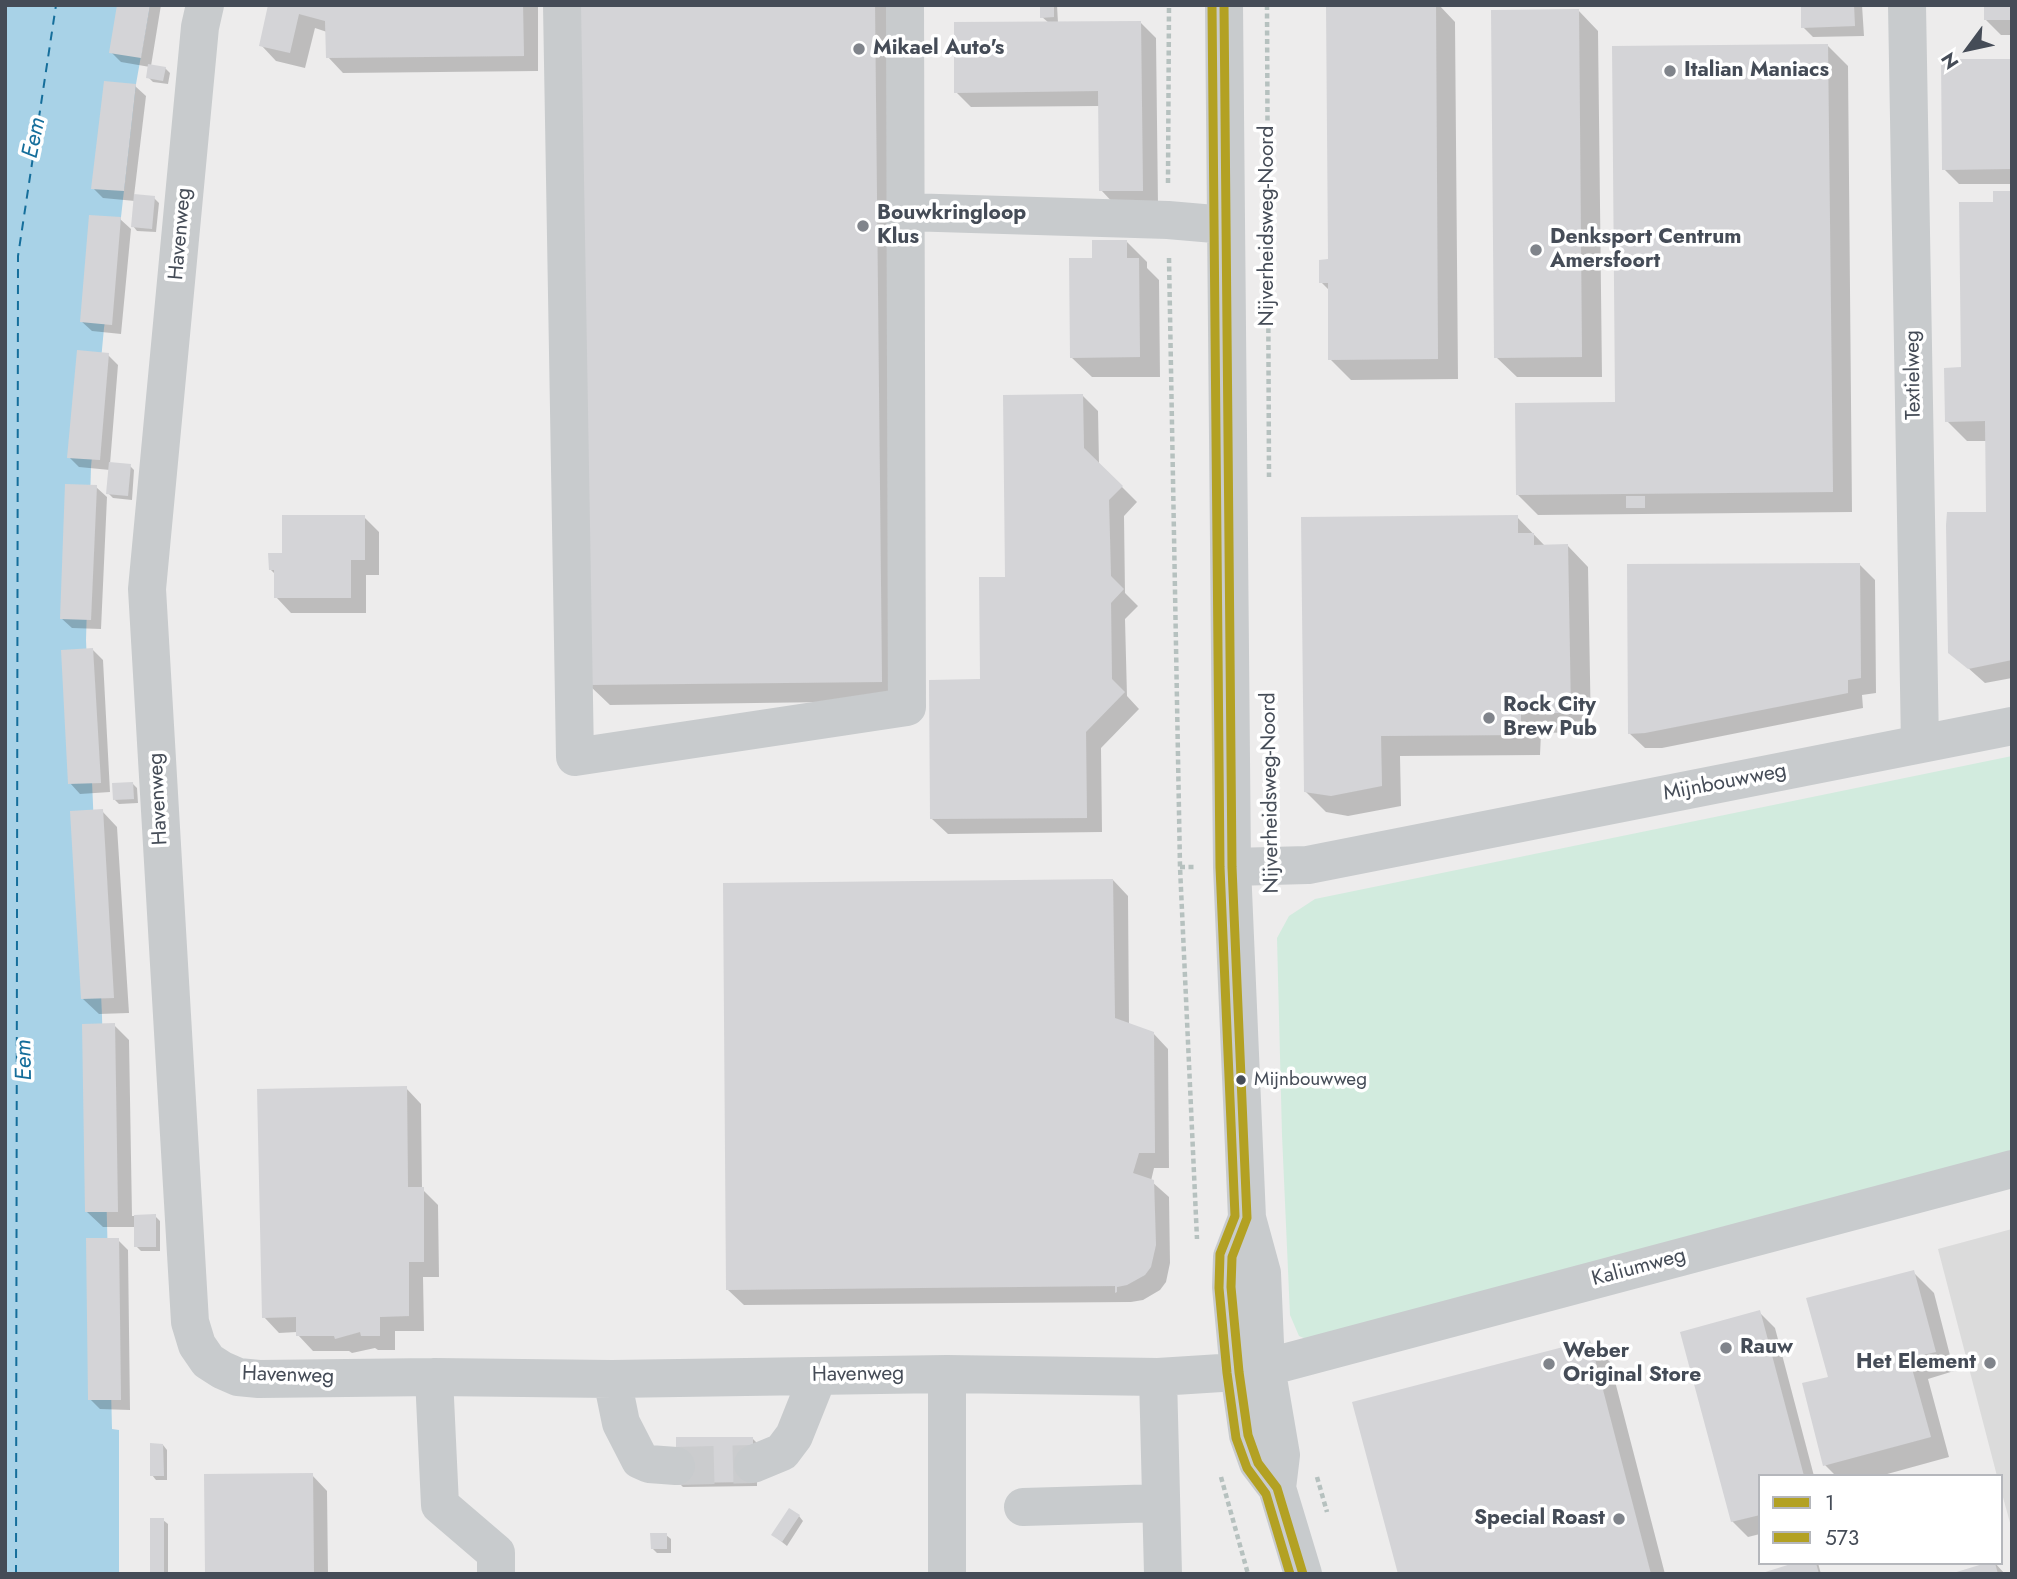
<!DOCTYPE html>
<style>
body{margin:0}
#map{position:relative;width:2017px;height:1579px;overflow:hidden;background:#edecec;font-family:Jost,sans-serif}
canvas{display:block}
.frame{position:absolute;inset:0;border:7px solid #454c57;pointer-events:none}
.legend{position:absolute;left:1758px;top:1474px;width:245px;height:91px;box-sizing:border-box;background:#fff;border:2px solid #b5b7bc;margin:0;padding:9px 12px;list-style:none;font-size:21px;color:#454c57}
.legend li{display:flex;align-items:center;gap:14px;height:35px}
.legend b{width:35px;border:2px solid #b5b7bc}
.north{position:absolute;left:1933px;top:14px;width:70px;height:70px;-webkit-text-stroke:5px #fff;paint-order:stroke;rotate:237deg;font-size:19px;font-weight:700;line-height:28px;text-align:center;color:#454c57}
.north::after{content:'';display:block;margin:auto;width:24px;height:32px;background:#454c57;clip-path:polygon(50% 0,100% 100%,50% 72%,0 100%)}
</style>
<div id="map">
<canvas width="2017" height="1579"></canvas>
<div class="frame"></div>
<ul class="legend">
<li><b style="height:9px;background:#b3a123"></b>1</li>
<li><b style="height:9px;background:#b3a123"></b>573</li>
</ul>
<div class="north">N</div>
</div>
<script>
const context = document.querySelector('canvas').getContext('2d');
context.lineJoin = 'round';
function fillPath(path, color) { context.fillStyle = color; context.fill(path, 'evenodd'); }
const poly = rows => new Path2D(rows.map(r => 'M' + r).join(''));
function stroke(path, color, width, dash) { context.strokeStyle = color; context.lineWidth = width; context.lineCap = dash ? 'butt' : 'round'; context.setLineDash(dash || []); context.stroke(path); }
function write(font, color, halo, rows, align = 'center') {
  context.font = font + ' Jost,sans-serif'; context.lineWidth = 7; context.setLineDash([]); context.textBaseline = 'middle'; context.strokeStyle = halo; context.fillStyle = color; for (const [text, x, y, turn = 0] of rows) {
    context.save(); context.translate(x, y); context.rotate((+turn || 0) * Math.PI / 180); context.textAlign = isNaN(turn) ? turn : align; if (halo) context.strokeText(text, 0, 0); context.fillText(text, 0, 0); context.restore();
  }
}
fillPath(poly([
 [2012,1229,2012,1530,2001,1490,2001,1476,1997,1476,1938,1249]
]), '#dbdbdb');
fillPath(poly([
 [2012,756,2012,1157,1318,1344,1299,1336,1290,1315,1282,1135,1277,938,1289,916,1315,899]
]), '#d2ebde');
fillPath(poly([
 [5,5,150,5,136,84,121,217,104,328,91,467,86,640,102,1016,112,1429,119,1430,119,1574,5,1574]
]), '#a8d2e7');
fillPath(poly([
 [119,5,161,5,151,66,165,68,170,73,168,84,153,82,148,77,150,67,121,62,111,52],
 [270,5,538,5,538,71,343,73,328,57,327,32,315,28,305,68,276,61,261,45],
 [580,5,895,5,902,701,610,705,589,685],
 [1042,5,1057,5,1058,23,1141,23,1156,38,1158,205,1116,206,1101,190,1100,106,971,107,956,92,1049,23,1042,17],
 [1328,5,1439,5,1455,22,1458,379,1351,380,1330,359,1330,291,1321,282,1329,261],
 [1803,5,1862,5,1864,36,1813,37,1803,27],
 [2012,5,2012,35,2001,35,1986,20],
 [1578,10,1598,31,1602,377,1517,377,1496,357],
 [1827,45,1848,66,1852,512,1538,515,1518,495,1617,404],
 [2012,61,2012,184,1959,184,1944,169],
 [135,86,146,96,134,196,154,198,159,203,156,232,137,231,133,226,135,201,103,198,93,188],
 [2012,193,2012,678,1985,683,1950,652,1988,513,1987,441,1967,441,1947,421,1963,369,1995,203],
 [120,219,131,229,121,334,92,331,81,321],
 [1127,242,1147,262,1147,268,1159,280,1160,377,1092,377,1071,357,1094,260],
 [108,355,118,365,110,464,130,466,134,470,132,500,113,498,108,493,110,470,79,467,69,457],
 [1083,396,1098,411,1099,464,1137,502,1124,516,1125,593,1138,606,1125,619,1127,696,1139,709,1101,748,1102,832,948,834,932,819,982,681,1007,578],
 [96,487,107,497,101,629,72,628,61,618],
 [364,517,379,532,379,575,366,575,366,613,291,613,276,597,276,575,270,569,284,555],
 [1517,517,1545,546,1568,546,1588,567,1591,732,1541,733,1540,755,1400,756,1401,806,1348,816,1326,812,1305,791],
 [1859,564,1875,580,1876,693,1862,695,1863,708,1662,748,1645,748,1629,733],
 [92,649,103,660,110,792,80,794,70,783],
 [132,783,137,788,138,803,119,804,114,799],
 [102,811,117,827,129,1013,99,1014,83,999],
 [1113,880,1128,896,1129,1025,1153,1033,1168,1049,1169,1168,1154,1168,1151,1181,1169,1197,1170,1263,1166,1282,1160,1290,1143,1300,1131,1302,744,1305,728,1290],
 [114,1025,129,1040,132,1216,155,1216,160,1221,160,1251,141,1251,136,1246,136,1227,103,1227,87,1212],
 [406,1088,421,1104,422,1189,438,1205,439,1277,423,1277,424,1331,395,1331,395,1350,378,1350,375,1348,352,1353,349,1351,313,1351,298,1335,297,1332,279,1333,264,1317],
 [118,1240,128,1250,130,1410,100,1409,90,1399],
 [1913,1272,1934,1293,1954,1371,1928,1379,1949,1457,1880,1476,1836,1476,1825,1465,1830,1379],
 [1759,1312,1775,1328,1814,1476,1760,1476,1760,1534,1748,1537,1732,1521],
 [1590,1342,1610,1362,1665,1574,1400,1574],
 [752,1438,757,1443,757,1486,683,1487,678,1482],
 [163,1445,167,1450,167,1480,156,1480,152,1475],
 [312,1475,327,1491,328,1574,207,1574],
 [799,1516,803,1521,787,1546,773,1535],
 [163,1520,168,1524,168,1574,152,1574],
 [666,1535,671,1539,671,1553,657,1553,652,1548],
 [1801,1563,1818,1563,1821,1574,1763,1574],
 [1995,1563,2005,1574,1953,1574]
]), '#0003');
stroke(poly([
 [16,1574,18,256,56,5]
]), '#156e9b', 2, [9, 7]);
fillPath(poly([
 [117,5,150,5,141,58,109,53],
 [268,5,523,5,524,56,326,58,325,21,299,14,290,53,259,46],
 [578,5,875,5,882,682,587,685],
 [1040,5,1054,5,1054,17,1040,18],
 [1326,5,1436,5,1438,359,1328,360,1328,283,1319,283,1319,260,1328,259],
 [1801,5,1854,5,1855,26,1801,28],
 [1984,5,2012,5,2012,20,1984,20],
 [1579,9,1582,357,1494,358,1491,10],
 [1141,21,1143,191,1099,191,1098,91,954,93,954,22],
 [1828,44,1833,492,1516,495,1515,403,1615,402,1612,46],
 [1941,59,2012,59,2012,169,1942,170],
 [148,64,166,67,163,81,146,78],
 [104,81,136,84,124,191,91,189],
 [1993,191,2012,191,2012,660,1968,669,1948,653,1946,525,1947,512,1986,512,1985,421,1945,422,1944,368,1961,367,1959,202,1993,202],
 [134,194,155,196,152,229,131,227],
 [89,215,121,217,112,325,80,322],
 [1092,240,1127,240,1127,258,1139,258,1140,357,1070,358,1069,258,1092,258],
 [77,350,109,353,100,460,67,458],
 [1083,394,1084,448,1123,486,1109,500,1111,576,1124,589,1111,603,1112,679,1125,692,1086,732,1087,818,930,819,929,680,980,679,979,577,1005,577,1003,395],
 [109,462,131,464,128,496,106,494],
 [65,484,97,485,91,620,60,619],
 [1626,496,1645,496,1645,508,1626,508],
 [282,515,365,515,365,560,351,560,351,598,274,598,274,570,269,570,268,553,282,553],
 [1518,515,1518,533,1534,533,1534,545,1568,544,1571,713,1521,713,1521,735,1381,736,1382,786,1331,796,1304,792,1301,517],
 [1860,563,1861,678,1848,680,1848,693,1645,733,1628,734,1627,564],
 [93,648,101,783,68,784,61,650],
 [133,782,134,799,113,800,112,783],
 [103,809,114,998,81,999,70,811],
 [1113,879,1115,1018,1154,1032,1155,1153,1139,1153,1133,1173,1154,1180,1156,1245,1151,1267,1145,1275,1127,1285,1117,1287,1117,1292,1115,1293,1115,1286,726,1290,723,883],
 [115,1023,118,1212,85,1212,82,1024],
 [407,1086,408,1187,424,1187,424,1262,409,1262,409,1316,380,1317,380,1336,361,1336,360,1332,335,1339,334,1336,296,1336,296,1317,262,1318,257,1089],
 [156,1214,156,1247,134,1247,134,1215],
 [86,1238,119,1238,121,1400,88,1400],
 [1914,1270,1936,1352,1909,1358,1931,1437,1823,1466,1802,1383,1828,1377,1806,1298],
 [1760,1310,1804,1476,1760,1476,1760,1515,1731,1522,1680,1332],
 [1590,1340,1651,1574,1398,1574,1352,1402],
 [676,1437,753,1437,753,1482,676,1483],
 [150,1443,163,1444,164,1476,150,1476],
 [313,1473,314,1574,205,1574,204,1474],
 [789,1508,800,1515,782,1542,771,1535],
 [150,1518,164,1518,164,1574,150,1574],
 [650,1533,667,1533,667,1549,651,1549],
 [1794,1563,1816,1563,1819,1574,1759,1574],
 [1986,1563,1995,1563,1998,1574,1950,1574]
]), '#d4d4d7');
stroke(poly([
 [676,1466,753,1464]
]), '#cbccce', 38, [38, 19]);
stroke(poly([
 [1267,5,1269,477],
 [1168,183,1169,5],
 [1169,258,1180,867,1197,1239],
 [1180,867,1197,867],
 [1221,1477,1248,1574],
 [1317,1477,1327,1512]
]), '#b6c1bf', 4.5, [5, 3.5]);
stroke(poly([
 [205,5,200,27,147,589,190,1322,197,1345,208,1361,222,1370,238,1377,259,1379,434,1377,612,1379,947,1374,1158,1377,1253,1371,2012,1169],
 [562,5,575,757,907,707,905,5],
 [1224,5,1232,867,1247,1218,1262,1273,1266,1367,1281,1455,1277,1488],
 [1907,5,1920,744],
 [906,212,1168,220,1226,225],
 [1232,867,1308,865,2012,726],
 [1247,1218,1232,1257,1231,1287,1239,1372,1248,1435,1258,1463,1277,1488,1303,1574],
 [947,1374,947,1574],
 [434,1377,440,1505,496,1553,496,1574],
 [1158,1377,1163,1574],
 [612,1379,621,1423,640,1460,649,1464,676,1466],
 [753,1464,782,1452,794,1436,818,1376],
 [1023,1507,1161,1503]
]), '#c8cbcd', 38);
stroke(poly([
 [1224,5,1232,867,1247,1218,1232,1257,1231,1287,1239,1372,1248,1435,1258,1463,1277,1488,1303,1574]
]), '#b3a123', 9);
stroke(poly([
 [1212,5,1220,867,1235,1216,1220,1254,1219,1288,1227,1373,1236,1438,1247,1468,1266,1494,1290,1574]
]), '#b3a123', 9);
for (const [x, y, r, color] of [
 [859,49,7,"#80848b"],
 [1670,71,7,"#80848b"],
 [863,226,7,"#80848b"],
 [1536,250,7,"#80848b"],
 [1489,718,7,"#80848b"],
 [1241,1080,6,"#454c57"],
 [1726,1348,7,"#80848b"],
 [1990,1363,7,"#80848b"],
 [1549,1364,7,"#80848b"],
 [1619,1519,7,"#80848b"]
]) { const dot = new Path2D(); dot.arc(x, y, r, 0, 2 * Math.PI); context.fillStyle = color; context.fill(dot); stroke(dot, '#fff', 2.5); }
write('19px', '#454c57', '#fff', [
 ["Mijnbouwweg",1254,1080]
], 'left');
write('bold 21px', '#454c57', '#fff', [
 ["Mikael Auto's",873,49],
 ["Italian Maniacs",1684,71],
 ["Bouwkringloop",877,214],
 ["Klus",877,238],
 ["Denksport Centrum",1550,238],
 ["Amersfoort",1550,262],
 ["Rock City",1503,706],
 ["Brew Pub",1503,730],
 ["Rauw",1740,1348],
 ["Weber",1563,1352],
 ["Original Store",1563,1376],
 ["Het Element",1976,1363,"right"],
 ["Special Roast",1605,1519,"right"]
], 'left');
write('21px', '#454c57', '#fff', [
 ["Nijverheidsweg-Noord",1268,226,-90],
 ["Havenweg",181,234,-85],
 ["Textielweg",1914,375,-91],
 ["Mijnbouwweg",1725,783,-11],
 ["Nijverheidsweg-Noord",1271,793,-91],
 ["Havenweg",159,799,-93],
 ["Kaliumweg",1639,1268,-15],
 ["Havenweg",858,1375,-1],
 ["Havenweg",288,1376,2]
]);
write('italic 23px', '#156e9b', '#fff', [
 ["Eem",35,138,-78],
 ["Eem",25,1060,-91]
]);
</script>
